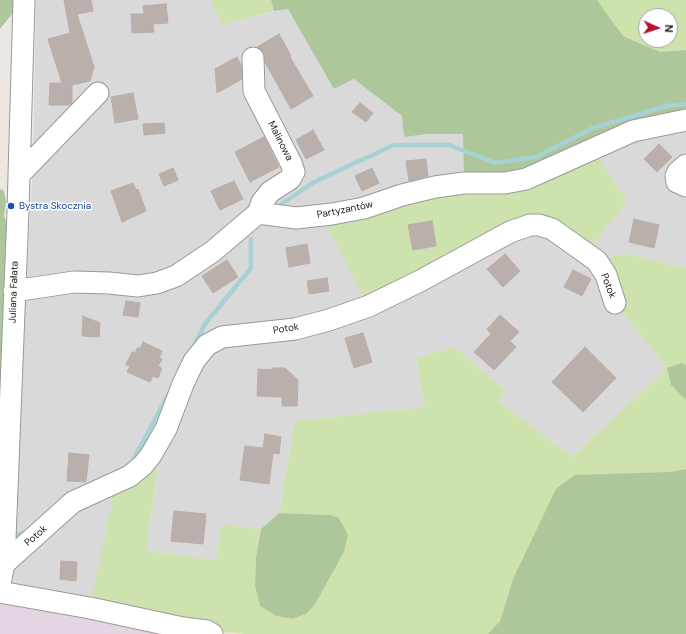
<!DOCTYPE html>
<meta charset="utf-8">
<style>
body{margin:0}
#map{position:relative;width:686px;height:634px;overflow:hidden;background:#ece7e2;font-family:"DM Sans",sans-serif}
canvas{display:block}
.north{position:absolute;left:638px;top:8px;width:40px;height:40px;box-sizing:border-box;background:#fff;border:1px solid #a4a4a4;border-radius:50%;rotate:93deg;font-size:11px;font-weight:700;line-height:16px;text-align:center;color:#1c1c1c}
.north::after{content:'';display:block;margin:auto;width:14px;height:18px;background:#b31428;clip-path:polygon(50% 0,100% 100%,50% 72%,0 100%)}
</style>
<div id="map">
<canvas width="686" height="634"></canvas>
<div class="north">N</div>
</div>
<script>
const context = document.querySelector('canvas').getContext('2d');
context.lineJoin = 'round';
function fillPath(path, color) { context.fillStyle = color; context.fill(path, 'evenodd'); }
const poly = rows => new Path2D(rows.map(r => 'M' + r).join(''));
function stroke(path, color, width, dash) { context.strokeStyle = color; context.lineWidth = width; context.lineCap = dash ? 'butt' : 'round'; context.setLineDash(dash || []); context.stroke(path); }
function write(font, color, halo, rows, align = 'center') {
  context.font = font + ' "DM Sans",sans-serif'; context.lineWidth = 3; context.setLineDash([]); context.textBaseline = 'middle'; context.strokeStyle = halo; context.fillStyle = color; for (const [text, x, y, turn = 0] of rows) {
    context.save(); context.translate(x, y); context.rotate((+turn || 0) * Math.PI / 180); context.textAlign = isNaN(turn) ? turn : align; if (halo) context.strokeText(text, 0, 0); context.fillText(text, 0, 0); context.restore();
  }
}
fillPath(poly([
 [36,0,211,0,222,25,288,8,334,89,354,79,402,116,404,137,428,134,463,134,464,183,530,225,586,253,627,202,593,149,686,120,686,268,624,254,615,303,667,368,572,457,498,401,506,391,454,347,416,358,425,407,295,421,279,513,261,529,222,524,216,560,146,551,160,453,90,608,0,584,4,564,27,277,33,160]
]), '#dad9d9');
fillPath(poly([
 [0,592,194,634,0,634]
]), '#e4d5e3');
fillPath(poly([
 [211,0,271,0,274,11,222,25],
 [597,0,686,0,686,50,660,52,623,36],
 [646,16,670,16,670,40,646,40],
 [593,149,627,202,586,253,539,225,369,306,321,215],
 [624,254,686,268,686,365,682,363,671,385,686,400,686,469,671,472,513,579,500,621,488,634,245,634,183,628,90,608,116,482,160,452,146,551,216,560,222,524,261,529,256,557,255,585,277,616,292,619,306,614,314,606,344,552,348,535,330,515,279,513,295,421,425,407,416,358,454,347,506,391,498,401,572,457,667,368,615,303,600,267,614,256]
]), '#cde2ad');
fillPath(poly([
 [0,0,18,0,12,14,0,29],
 [271,0,597,0,623,36,660,52,686,50,686,120,526,179,464,183,463,134,428,134,404,137,402,116,354,79,334,89,288,9,274,11],
 [0,189,4,191,6,201,4,216,9,229,0,584],
 [682,363,686,365,686,400,671,385,667,368],
 [686,469,686,634,488,634,500,621,513,579,556,489,575,475,671,472],
 [279,513,330,515,339,518,348,535,344,552,314,606,306,614,292,619,277,616,260,606,255,585,256,557,261,529]
]), '#adc79b');
stroke(poly([
 [276,208,314,182,394,145,449,145,495,163,536,157,593,128,666,106,686,104],
 [193,348,205,324,251,268,251,239],
 [131,464,170,391],
 [14,536,28,531]
]), '#a7d1d5', 4.5);
const building = poly([
 [64,0,91,0,93,11,77,14,94,67,90,81,72,85,72,103,69,105,49,105,50,83,62,83,48,39,70,33,64,0],
 [166,4,168,23,153,24,154,32,132,33,131,14,144,14,143,6,166,4],
 [279,34,291,56,290,57,313,96,291,109,265,62,263,52,257,47,279,34],
 [237,57,241,65,242,79,217,93,215,69,237,57],
 [133,93,138,119,115,123,111,97,133,93],
 [360,103,373,113,366,122,352,112,360,103],
 [164,123,165,133,144,135,143,124,164,123],
 [313,130,324,150,306,159,296,140,313,130],
 [264,137,279,167,250,182,235,152,264,137],
 [659,144,672,157,657,172,644,159,659,144],
 [426,159,428,176,409,181,406,161,426,159],
 [173,168,178,180,164,186,159,174,173,168],
 [372,168,379,183,362,191,355,176,372,168],
 [234,181,243,199,220,210,211,191,234,181],
 [133,183,136,190,138,189,146,211,122,222,111,191,133,183],
 [634,219,659,225,654,248,629,242,634,219],
 [432,221,436,246,413,250,408,225,432,221],
 [307,244,310,263,289,267,286,248,307,244],
 [505,254,520,271,503,287,487,269,505,254],
 [227,260,238,277,213,293,202,276,227,260],
 [573,270,591,279,582,296,564,287,573,270],
 [327,278,329,291,309,294,307,281,327,278],
 [126,301,140,303,138,317,123,315,126,301],
 [500,315,519,332,510,341,516,347,494,370,474,352,491,334,487,329,500,315],
 [83,316,100,323,99,337,82,336,83,316],
 [363,333,372,362,354,368,345,338,363,333],
 [143,342,162,351,159,358,162,359,158,366,162,368,158,378,153,376,150,382,127,372,130,366,126,365,132,352,135,353,138,347,140,349,143,342],
 [585,347,616,378,583,412,552,382,585,347],
 [272,368,285,368,298,380,297,406,282,406,282,397,257,396,258,369,272,370,272,368],
 [265,434,281,437,279,454,273,453,269,484,240,480,245,446,263,448,265,434],
 [69,453,89,455,86,482,67,481,69,453],
 [174,511,206,514,203,544,171,541,174,511],
 [61,561,77,562,76,581,60,579,61,561]
]);
fillPath(building, '#b9b0ac');
stroke(building, '#bcada6', 1);
const minor = poly([
 [253,58,254,91,291,163,294,172,290,179,270,192,262,202,258,213],
 [686,165,678,172,676,176,677,182,686,186],
 [19,175,98,93],
 [14,291,74,282,109,283,138,286,157,283,176,276,212,252,258,213,296,218,332,214,364,208,402,195,435,187,464,183,505,183,526,179,633,131,686,120],
 [4,564,73,502,130,476,143,465,151,455,166,429,183,384,194,361,207,345,222,337,295,329,329,320,369,306,420,281,510,232,530,225,539,225,552,229,597,261,606,275,615,303],
 [0,584,4,564,18,211,24,0],
 [0,592,90,608,183,628,207,631,212,634]
]);
stroke(minor, '#999', 23);
stroke(minor, '#fff', 21);
for (const [x, y, r, color] of [
 [11,206,4,"#1a4fb4"]
]) { const dot = new Path2D(); dot.arc(x, y, r, 0, 2 * Math.PI); context.fillStyle = color; context.fill(dot); stroke(dot, '#fff', 1.5); }
write('10px', '#1c1c1c', '#fff', [
 ["Malinowa",280,141,63],
 ["Partyzantów",345,210,-11],
 ["Potok",608,286,69],
 ["Juliana Fałata",14,292,-88],
 ["Potok",286,329,-9],
 ["Potok",36,536,-41]
]);
write('10px', '#164399', '#fff', [
 ["Bystra Skocznia",19,206]
], 'left');
</script>
